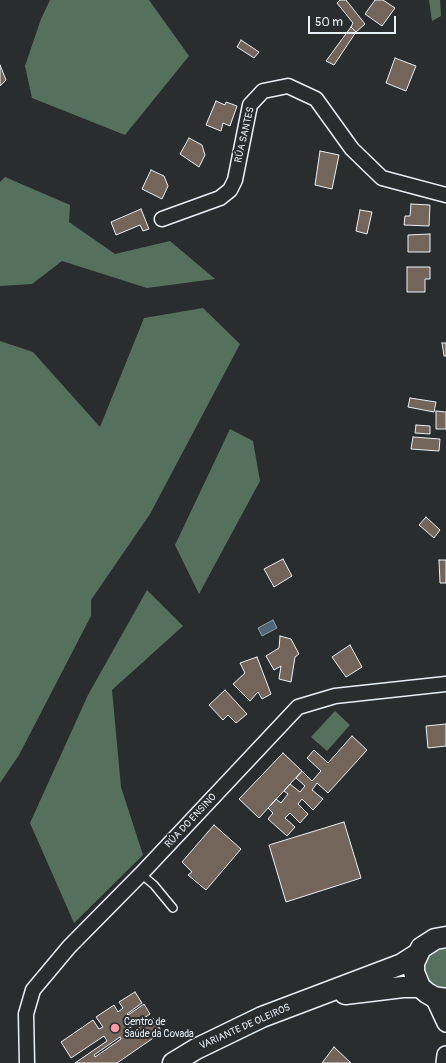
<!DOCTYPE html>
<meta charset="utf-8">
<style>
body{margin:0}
#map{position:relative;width:446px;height:1063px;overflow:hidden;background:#2a2d2e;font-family:Pangolin,sans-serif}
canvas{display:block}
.scale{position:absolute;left:308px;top:16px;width:88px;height:18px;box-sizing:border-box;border:2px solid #e8f1f8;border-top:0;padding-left:5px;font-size:12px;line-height:14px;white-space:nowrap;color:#e8f1f8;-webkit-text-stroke:3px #2a2d2e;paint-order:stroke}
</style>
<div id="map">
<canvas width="446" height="1063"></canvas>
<div class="scale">50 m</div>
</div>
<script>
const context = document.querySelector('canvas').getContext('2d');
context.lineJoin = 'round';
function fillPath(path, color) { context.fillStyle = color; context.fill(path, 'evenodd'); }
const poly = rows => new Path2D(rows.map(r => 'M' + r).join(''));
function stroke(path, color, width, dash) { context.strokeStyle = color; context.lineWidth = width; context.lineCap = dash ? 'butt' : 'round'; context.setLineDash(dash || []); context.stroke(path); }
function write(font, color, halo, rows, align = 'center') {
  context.font = font + ' Pangolin,sans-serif'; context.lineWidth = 4; context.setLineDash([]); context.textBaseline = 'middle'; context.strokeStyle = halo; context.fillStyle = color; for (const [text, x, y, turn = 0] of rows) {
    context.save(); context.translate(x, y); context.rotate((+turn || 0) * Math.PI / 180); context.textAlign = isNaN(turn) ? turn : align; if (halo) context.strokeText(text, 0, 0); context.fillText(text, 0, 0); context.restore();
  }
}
fillPath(poly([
 [50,0,149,0,189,56,125,135,32,98,25,66,41,19],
 [429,0,440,0,441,16,432,21],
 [5,177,70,205,69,222,115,254,170,241,215,279,147,288,62,261,32,284,0,286,0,182],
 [203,308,240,344,150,514,91,600,91,616,19,755,0,783,0,341,33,352,100,427,144,318],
 [230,429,253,441,260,481,199,594,175,545],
 [147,590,183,626,112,690,121,787,143,855,74,923,30,823,88,695],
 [335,711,350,725,327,751,311,737],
 [440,947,446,947,446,990,431,986,423,975,424,961,428,954]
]), '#56705e');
const water = poly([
 [273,620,277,628,262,636,258,628,273,620]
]);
fillPath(water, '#526575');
stroke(water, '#8e9da9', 1);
const building = poly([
 [340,0,346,0,365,24,356,32,351,27,353,23,337,3,340,0],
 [375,0,383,0,395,8,382,26,365,14,375,0],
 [351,27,356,32,334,65,326,61,351,27],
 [241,40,259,52,254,58,237,47,241,40],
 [395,58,416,66,406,91,386,83,395,58],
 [0,65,6,80,0,86,0,65],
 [216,101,225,105,226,102,237,106,230,126,223,123,221,131,206,125,216,101],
 [189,138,202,145,205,155,199,167,180,154,189,138],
 [320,151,339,155,332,189,315,185,320,151],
 [151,170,164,176,168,186,162,199,142,189,151,170],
 [411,204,430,205,429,226,404,225,405,216,410,216,411,204],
 [141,209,149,229,143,231,140,225,116,235,111,222,141,209],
 [360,210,372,212,367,234,356,231,360,210],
 [430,234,430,252,408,252,408,235,430,234],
 [407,267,430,267,430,279,425,279,425,292,407,292,407,267],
 [442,343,446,343,446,356,444,356,442,343],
 [410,398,436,402,434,412,408,407,410,398],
 [436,411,446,412,446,429,436,429,436,411],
 [416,425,430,426,430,434,415,433,416,425],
 [413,437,440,439,439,451,411,449,413,437],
 [426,517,440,530,434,538,419,525,426,517],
 [283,559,292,576,274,587,264,569,283,559],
 [439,560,446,560,446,583,440,583,439,560],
 [280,636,291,639,299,654,295,657,291,682,279,679,281,666,274,670,266,656,279,648,280,636],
 [350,645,362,667,346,677,332,657,350,645],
 [257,657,271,694,262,699,258,692,250,701,233,684,245,673,240,663,257,657],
 [225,690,247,714,236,723,228,715,223,720,209,705,225,690],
 [446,724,446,746,428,748,426,726,446,724],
 [352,736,367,750,328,793,317,783,312,790,323,799,313,810,302,799,298,804,308,814,300,823,290,813,285,818,295,827,287,836,268,819,273,813,268,808,276,799,281,803,288,794,284,791,290,784,300,792,305,786,296,778,302,771,312,781,321,771,307,758,314,750,328,763,352,736],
 [283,753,302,771,259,818,239,799,283,753],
 [344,822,361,878,286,902,269,845,344,822],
 [214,825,241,849,206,890,188,875,192,872,182,862,214,825],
 [135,992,142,1003,127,1014,128,1015,144,1004,150,1014,124,1032,126,1036,153,1018,162,1032,117,1063,75,1063,107,1041,104,1036,71,1058,61,1042,93,1020,99,1029,103,1027,96,1017,114,1005,118,1012,123,1008,119,1002,135,992],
 [120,1037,121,1039,95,1057,94,1055,120,1037],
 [334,1047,351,1063,322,1063,334,1047]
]);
fillPath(building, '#74655a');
stroke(building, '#e8f1f8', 1);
const service = poly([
 [141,874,154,885,173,908]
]);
const minor = poly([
 [162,219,220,198,230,190,235,180,250,105,263,91,288,86,316,99,352,149,382,178,446,195],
 [27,1063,26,1014,33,990,69,947,141,874,298,707,335,696,446,684]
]);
const tertiary = poly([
 [434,997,446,1023],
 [445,1063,446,1055]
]);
const secondary = poly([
 [446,937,435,939,421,948,414,963,414,972,420,987,427,993,434,997,446,999],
 [345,994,403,987,420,987],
 [173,1063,196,1049,262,1017,402,964,416,955]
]);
stroke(service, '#e8f1f8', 10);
stroke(minor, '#e8f1f8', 17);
stroke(tertiary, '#e8f1f8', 20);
stroke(secondary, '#e8f1f8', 23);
stroke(service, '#2a2d2e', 7);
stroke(minor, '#2a2d2e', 14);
stroke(tertiary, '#2a2d2e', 17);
stroke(secondary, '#2a2d2e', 20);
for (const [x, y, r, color] of [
 [115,1028,5,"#ff9aa2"]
]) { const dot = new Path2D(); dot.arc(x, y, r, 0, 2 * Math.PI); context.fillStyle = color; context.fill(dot); stroke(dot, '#2a2d2e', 1.5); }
write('10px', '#e8f1f8', '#2a2d2e', [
 ["RÚA SANTES",245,135,-77],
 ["RÚA DO ENSINO",191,821,-47],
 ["VARIANTE DE OLEIROS",245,1027,-24]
]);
write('10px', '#e8f1f8', '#2a2d2e', [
 ["Centro de",124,1022],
 ["Saúde da Covada",124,1034]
], 'left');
</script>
